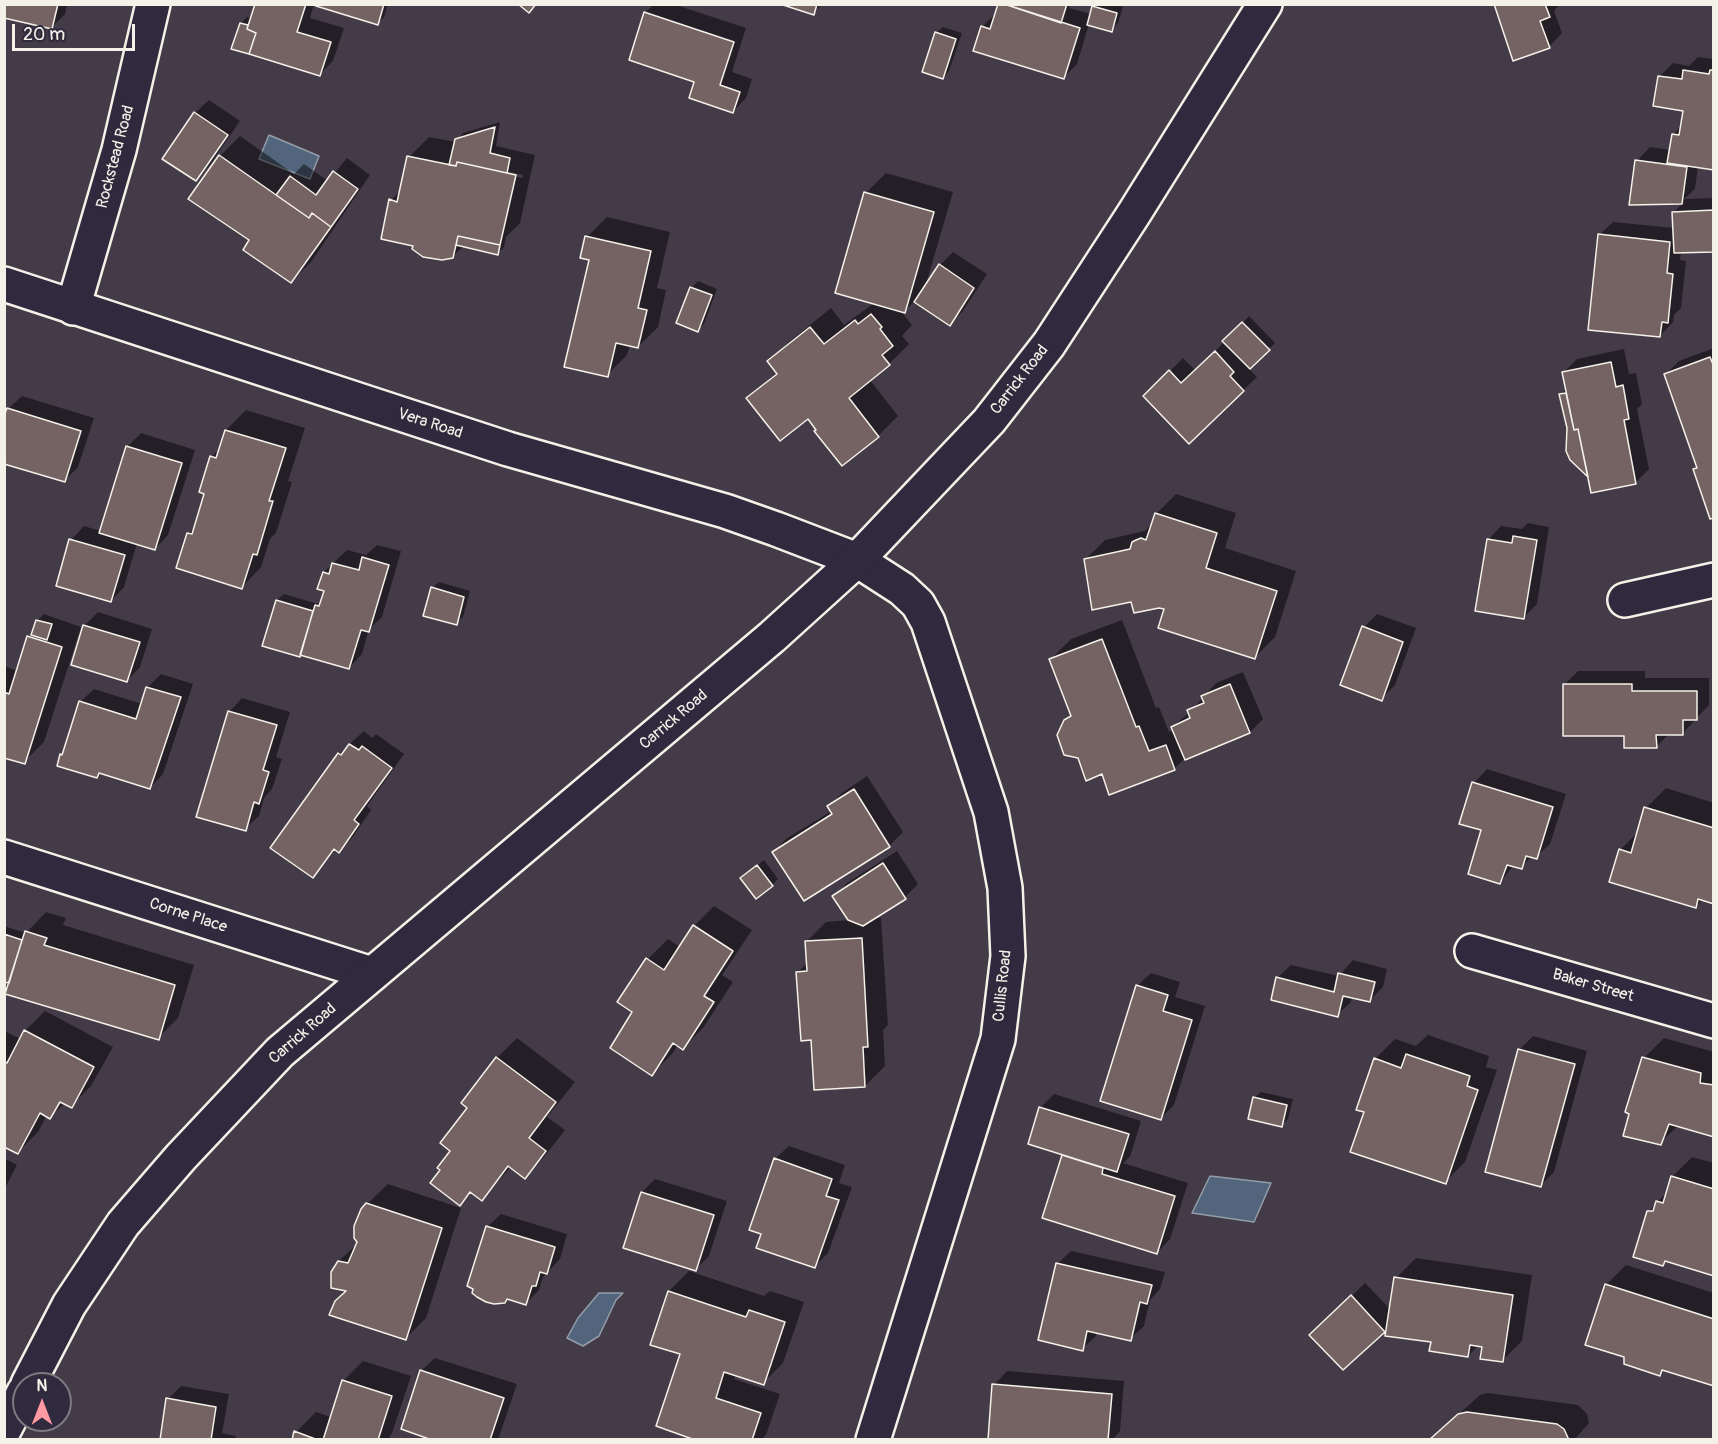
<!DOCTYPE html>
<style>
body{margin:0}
#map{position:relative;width:1718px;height:1444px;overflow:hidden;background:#443b48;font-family:Pangolin,sans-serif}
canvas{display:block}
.frame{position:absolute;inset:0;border:6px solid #f4f1e8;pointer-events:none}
.north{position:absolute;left:12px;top:1372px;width:60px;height:60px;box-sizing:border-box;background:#2f2a3d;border:2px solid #7e7a81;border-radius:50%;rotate:0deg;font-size:16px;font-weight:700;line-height:24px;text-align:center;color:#f4f1e8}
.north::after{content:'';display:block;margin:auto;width:21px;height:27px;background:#ff9aa2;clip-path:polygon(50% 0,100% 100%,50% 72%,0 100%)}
.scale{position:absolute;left:12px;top:24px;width:123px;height:27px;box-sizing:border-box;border:3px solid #f4f1e8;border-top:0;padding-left:8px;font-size:18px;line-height:21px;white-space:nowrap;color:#f4f1e8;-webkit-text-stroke:4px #2f2a3d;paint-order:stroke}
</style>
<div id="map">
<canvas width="1718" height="1444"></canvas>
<div class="frame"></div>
<div class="north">N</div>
<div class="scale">20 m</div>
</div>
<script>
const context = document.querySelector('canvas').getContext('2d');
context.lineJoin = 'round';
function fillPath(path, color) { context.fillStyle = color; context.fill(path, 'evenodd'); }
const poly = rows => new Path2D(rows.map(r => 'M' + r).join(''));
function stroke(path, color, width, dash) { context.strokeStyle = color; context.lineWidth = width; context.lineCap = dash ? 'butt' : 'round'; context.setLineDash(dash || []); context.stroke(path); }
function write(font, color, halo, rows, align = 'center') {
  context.font = font + ' Pangolin,sans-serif'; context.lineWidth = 4.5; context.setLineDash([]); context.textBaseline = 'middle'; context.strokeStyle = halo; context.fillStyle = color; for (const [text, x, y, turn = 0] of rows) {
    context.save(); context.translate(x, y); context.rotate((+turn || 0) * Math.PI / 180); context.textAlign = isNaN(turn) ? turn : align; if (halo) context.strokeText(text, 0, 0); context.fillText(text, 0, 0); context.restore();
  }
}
const water = poly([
 [269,135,319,156,310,179,259,159,269,135],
 [1210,1176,1271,1183,1254,1222,1192,1213,1210,1176],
 [599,1293,623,1293,616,1300,599,1336,583,1346,567,1338,578,1318,599,1293]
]);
fillPath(water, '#52657d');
stroke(water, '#939da8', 1.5);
fillPath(poly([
 [4,4,67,4,65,14,52,27],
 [256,4,314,4,310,18,344,28,333,61,320,74,233,48,241,23,247,17,252,18],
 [318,4,388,4,384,17,377,24],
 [654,4,673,4,746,28,732,72,752,79,746,98,733,112,696,81,645,13],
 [785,4,822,4,813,13],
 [1000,4,1070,4,1069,8,1091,14,1095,4,1115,4,1123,7,1118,23,1111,30,1089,24,1077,64,1063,78,982,27,996,13],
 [1495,4,1560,4,1554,11,1562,33,1549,47],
 [943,27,962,33,949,71,943,78,936,33],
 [1698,57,1714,59,1714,168,1698,166,1695,189,1684,199,1714,198,1714,250,1681,252,1680,260,1686,261,1681,308,1674,315,1673,322,1660,336,1599,235,1613,222,1674,228,1674,212,1684,202,1630,203,1637,161,1650,147,1671,150,1673,135,1682,125,1685,109,1659,77,1673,63,1689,66],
 [209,100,240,121,209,166,195,179,195,113],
 [500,122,496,146,535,155,520,223,506,237,504,247,498,253,464,246,452,257,415,245,391,200,401,190,409,157,429,137,456,142,463,133],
 [453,159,523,175,523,178,452,162],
 [240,136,294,174,304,164,328,181,347,158,370,175,311,262,291,282,251,240,220,156],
 [886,173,953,192,926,284,940,265,953,252,987,274,963,311,950,324,915,301,904,311,900,310,912,325,902,336,909,344,889,364,870,380,898,416,878,436,818,429,808,417,748,398,777,372,769,361,789,342,831,308,844,325,874,303,866,193],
 [607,217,670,232,657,288,666,290,658,327,638,347,630,345,627,355,607,375,587,237],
 [698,281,717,289,704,324,698,330,691,288],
 [1249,316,1275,343,1249,369,1257,377,1189,442,1145,396,1183,358,1196,371],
 [1714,348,1714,516,1695,470,1698,467,1666,374,1679,361],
 [1624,349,1629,374,1636,373,1642,404,1637,409,1649,469,1636,482,1592,491,1589,476,1568,428,1561,395,1567,388,1564,372,1577,359],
 [22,396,94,418,78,467,65,480,8,409],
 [246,410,305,428,288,481,292,482,276,533,270,539,261,567,242,587,189,533,196,526,206,493,201,491,212,456,221,448,226,430],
 [141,433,195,450,168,535,155,549,137,543,124,587,111,601,71,540,84,526,101,531,127,447],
 [1176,494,1236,513,1225,548,1296,571,1275,637,1255,657,1166,608,1132,601,1085,560,1105,540,1145,531,1153,522,1156,514],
 [1528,523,1549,527,1537,604,1524,617,1488,540,1501,526,1522,529],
 [377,545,401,551,382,617,369,629,362,654,349,668,277,600,284,594,318,604,323,598,326,590,319,588,324,572,347,550,366,555],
 [439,582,470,591,463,617,456,623,432,588],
 [98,612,152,629,140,667,127,681,84,626],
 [44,614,81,627,44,742,24,762,4,756,4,666,18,671,28,637,34,632,37,621],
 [1377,614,1416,628,1395,685,1381,699,1364,627],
 [1122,620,1156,708,1159,707,1169,732,1174,730,1172,727,1190,712,1216,683,1243,672,1263,719,1250,732,1184,759,1175,768,1110,793,1102,772,1065,721,1072,714,1051,659,1071,639],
 [1578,671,1645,671,1645,678,1709,678,1709,705,1682,734,1669,734,1656,747,1625,735,1564,685],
 [161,674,193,684,163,774,150,788,101,772,97,777,59,765,80,702,94,689,142,704,147,688],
 [242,698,290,712,276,757,282,759,272,789,264,798,259,816,245,829,229,712],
 [364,731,372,738,376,734,404,754,367,806,371,810,352,838,339,851,336,849,313,876,339,754],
 [1487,769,1566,794,1550,844,1536,857,1532,856,1521,868,1514,865,1500,883,1474,783],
 [867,776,903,832,889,846,804,899,774,852,787,838,832,811,829,806,842,793],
 [1666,788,1714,803,1714,902,1703,899,1696,907,1620,850,1638,832,1646,808],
 [897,851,918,884,905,897,871,919,881,918,888,1025,883,1030,885,1066,865,1086,812,1038,798,972,808,962,806,942,826,922,850,920,834,896,847,883],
 [764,860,778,879,772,885,749,872],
 [714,906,752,930,722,975,733,982,703,1028,683,1048,678,1045,672,1054,652,1074,634,1012,619,1002,648,959,668,939,680,947,694,926],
 [46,912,66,918,63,925,194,965,178,1018,158,1038,4,980,4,926,26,933],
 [1353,960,1387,969,1383,987,1369,1001,1352,996,1351,1002,1337,1015,1277,978,1291,965,1339,976],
 [1151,973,1180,982,1175,997,1205,1006,1174,1105,1161,1118,1137,986],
 [45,1011,113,1047,91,1086,71,1106,65,1103,50,1117,47,1115,38,1132,18,1152,4,1145,4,1031,21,1039,25,1031],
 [1428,1035,1489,1056,1486,1067,1497,1070,1465,1162,1445,1182,1366,1111,1375,1059,1395,1039,1416,1046],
 [1533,1036,1587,1051,1554,1172,1541,1185,1519,1050],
 [517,1038,575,1082,547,1117,565,1130,544,1157,524,1177,511,1167,482,1199,472,1192,460,1204,442,1169,470,1107,497,1058],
 [1664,1038,1714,1052,1714,1136,1679,1125,1660,1143,1644,1058],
 [1261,1092,1293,1099,1288,1119,1282,1125,1254,1098],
 [1054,1094,1141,1121,1130,1157,1123,1163,1188,1183,1170,1239,1157,1253,1044,1217,1064,1154,1040,1108],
 [789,1146,845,1165,839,1183,852,1187,828,1253,815,1266,763,1233,775,1159],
 [1692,1157,1714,1163,1714,1274,1667,1260,1662,1264,1649,1211,1668,1191,1672,1177],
 [4,1158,17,1165,4,1190],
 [655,1179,727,1201,709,1256,696,1269,642,1192],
 [388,1184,461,1208,426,1318,406,1338,348,1290,339,1261,359,1242,367,1204],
 [501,1214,567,1234,560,1259,543,1277,539,1290,526,1303,508,1298,505,1301,487,1227],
 [1071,1251,1165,1272,1160,1289,1150,1300,1144,1326,1130,1339,1096,1332,1096,1336,1082,1349,1057,1264],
 [1416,1258,1532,1275,1522,1341,1502,1361,1483,1345,1479,1345,1468,1356,1432,1341,1388,1327,1343,1368,1325,1322,1365,1283,1391,1310,1396,1278],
 [1626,1265,1714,1293,1714,1385,1664,1369,1659,1374,1625,1356,1606,1285],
 [689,1271,764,1296,770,1291,804,1302,783,1363,763,1383,736,1374,734,1379,780,1394,766,1435,761,1440,700,1440,682,1353,652,1344,669,1291],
 [435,1358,517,1384,498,1440,437,1440,421,1371],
 [363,1361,411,1376,392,1433,387,1440,293,1440,296,1432,316,1412,331,1417,343,1381],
 [1007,1371,1124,1381,1120,1431,1112,1440,990,1440,994,1385],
 [181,1386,229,1394,222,1433,236,1436,235,1440,161,1440,168,1399],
 [1488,1393,1578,1405,1587,1414,1589,1423,1574,1440,1430,1440,1480,1395]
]), '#0007');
const building = poly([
 [4,4,58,4,52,29,4,18,4,4],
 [255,4,306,4,297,32,331,42,320,76,249,54,256,33,247,29,255,4],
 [316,4,384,4,378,25,316,6,316,4],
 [518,4,536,4,529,13,518,4],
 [780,4,817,4,814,15,780,4],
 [998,4,1004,4,1080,28,1064,79,973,51,981,26,990,29,998,4],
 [1004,4,1067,4,1061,23,1004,4],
 [1494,4,1545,4,1550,17,1540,21,1550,48,1513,61,1494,4],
 [1092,6,1117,13,1112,32,1087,25,1092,6],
 [644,12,734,42,720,85,740,92,733,113,689,98,694,82,629,60,644,12],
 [240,23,248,25,247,29,256,33,249,54,231,49,240,23],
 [935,32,956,39,943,79,922,72,935,32],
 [1683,70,1709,74,1710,70,1714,70,1714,170,1667,163,1672,134,1679,135,1683,111,1653,106,1658,76,1682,79,1683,70],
 [194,112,228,135,196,181,162,159,194,112],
 [495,127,490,153,510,158,507,173,457,162,456,166,449,165,455,139,495,127],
 [219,155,309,218,312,213,331,227,291,283,243,250,249,240,188,199,219,155],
 [407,156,456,166,457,162,516,175,500,245,458,236,453,258,442,260,423,257,412,249,413,246,381,239,389,199,397,202,407,156],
 [1635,160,1687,167,1682,204,1629,205,1635,160],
 [333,171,358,189,331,227,312,213,309,218,276,195,290,176,316,195,333,171],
 [864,192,934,212,905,313,835,293,864,192],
 [1714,210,1714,252,1674,253,1672,212,1714,210],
 [1598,234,1670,242,1667,273,1673,274,1668,323,1662,322,1660,337,1588,330,1598,234],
 [458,236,500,245,498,255,456,245,458,236],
 [585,236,651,251,638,308,647,310,638,348,616,343,608,377,564,367,589,260,580,258,585,236],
 [939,264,974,288,950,326,914,302,939,264],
 [690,287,712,295,698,332,676,323,690,287],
 [871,314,882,327,880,329,893,346,882,355,890,365,849,398,879,437,842,466,814,431,816,430,808,419,780,441,746,398,777,374,767,361,810,327,824,344,855,320,858,324,871,314],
 [1242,322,1270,350,1250,369,1222,341,1242,322],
 [1215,351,1234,372,1230,376,1244,391,1189,444,1143,396,1169,370,1181,383,1215,351],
 [1710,357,1714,367,1714,518,1710,519,1693,469,1697,468,1664,374,1710,357],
 [1611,362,1616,387,1623,385,1629,419,1624,420,1636,484,1591,493,1578,429,1574,430,1562,372,1611,362],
 [1566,393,1574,430,1578,429,1588,477,1570,460,1566,451,1567,428,1559,394,1566,393],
 [7,408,81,431,65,482,4,464,4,416,7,408],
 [225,430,286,448,269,501,273,501,257,555,253,554,242,589,176,568,187,533,192,534,204,494,199,492,210,456,216,458,225,430],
 [126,446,182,463,155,550,99,533,126,446],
 [1155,513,1217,533,1206,568,1277,591,1255,659,1158,628,1164,609,1159,608,1134,613,1131,602,1092,610,1084,559,1130,549,1132,542,1136,540,1141,538,1146,540,1155,513],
 [1513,536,1537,540,1524,619,1475,611,1487,539,1512,543,1513,536],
 [69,539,125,555,111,602,56,586,69,539],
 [362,557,389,565,369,632,361,630,349,669,300,655,315,605,319,606,324,591,317,589,323,572,329,574,332,563,359,570,362,557],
 [431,587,464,597,457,625,423,616,431,587],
 [276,600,313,611,300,657,262,646,276,600],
 [36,620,52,624,47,640,31,635,36,620],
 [83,625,140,642,127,682,71,665,83,625],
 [1362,626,1403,642,1382,701,1340,685,1362,626],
 [27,636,62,647,25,764,4,758,4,692,9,694,27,636],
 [1102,639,1136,727,1139,726,1149,751,1166,745,1175,770,1109,795,1102,774,1086,781,1078,758,1064,755,1057,735,1064,720,1071,716,1049,659,1102,639],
 [1230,684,1250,733,1185,760,1171,727,1190,718,1187,710,1204,703,1201,696,1230,684],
 [1563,684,1632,684,1632,691,1697,691,1697,720,1683,720,1683,735,1656,735,1657,748,1624,748,1624,736,1563,736,1563,684],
 [146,687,181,697,150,789,99,773,97,778,57,766,60,754,62,755,79,701,136,719,146,687],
 [228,711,277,725,263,770,269,772,259,804,254,802,246,831,196,817,228,711],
 [349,744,359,750,362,746,392,768,354,820,359,824,339,853,334,849,313,878,270,848,338,753,341,755,349,744],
 [1472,782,1553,807,1537,859,1526,856,1522,869,1507,865,1500,884,1468,874,1481,830,1459,824,1472,782],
 [854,789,890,847,804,901,772,852,832,814,827,806,854,789],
 [1644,807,1714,828,1714,904,1698,899,1696,908,1609,882,1619,849,1631,853,1644,807],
 [883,863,906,899,863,926,848,920,832,896,883,863],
 [757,865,773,886,756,899,740,878,757,865],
 [693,925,733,951,704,996,714,1002,683,1050,673,1043,652,1076,610,1048,632,1012,617,1002,646,958,664,970,693,925],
 [25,931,47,938,44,945,175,985,159,1040,5,994,25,931],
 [4,934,22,940,9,983,4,982,4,934],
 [862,938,868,1047,863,1047,865,1087,814,1090,811,1040,801,1041,796,972,807,971,805,941,862,938],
 [1338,973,1375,982,1370,1002,1343,996,1338,1017,1271,1000,1276,977,1334,992,1338,973],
 [1136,985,1168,995,1163,1011,1192,1020,1161,1120,1100,1101,1136,985],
 [24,1030,94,1067,72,1108,60,1102,50,1119,40,1113,18,1154,4,1147,4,1061,7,1063,24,1030],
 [1518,1049,1575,1064,1541,1187,1485,1172,1518,1049],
 [1406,1054,1470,1076,1467,1086,1478,1090,1446,1184,1350,1152,1364,1112,1356,1110,1374,1058,1401,1068,1406,1054],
 [496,1057,556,1102,529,1138,546,1151,525,1179,508,1166,482,1201,470,1192,460,1206,430,1183,440,1170,437,1168,450,1151,440,1143,467,1108,461,1103,496,1057],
 [1642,1057,1701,1073,1700,1083,1714,1085,1714,1137,1669,1124,1661,1145,1623,1136,1629,1114,1625,1112,1642,1057],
 [1253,1097,1287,1105,1282,1127,1248,1119,1253,1097],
 [1039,1107,1129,1134,1117,1172,1028,1144,1039,1107],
 [1062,1155,1103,1168,1102,1174,1175,1196,1157,1254,1042,1218,1062,1155],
 [774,1158,832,1179,826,1196,839,1200,815,1268,756,1248,761,1234,749,1230,774,1158],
 [1671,1176,1714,1189,1714,1276,1665,1261,1663,1266,1633,1257,1647,1211,1653,1211,1656,1201,1663,1203,1671,1176],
 [641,1192,714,1215,696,1271,623,1248,641,1192],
 [366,1203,442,1228,406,1340,329,1315,335,1301,346,1291,331,1288,331,1272,338,1261,348,1263,357,1242,354,1238,354,1226,361,1209,366,1203],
 [486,1226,555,1247,547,1274,540,1272,536,1286,532,1286,526,1305,507,1299,505,1303,494,1304,486,1302,477,1297,472,1293,473,1289,467,1286,486,1226],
 [1056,1263,1152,1285,1147,1304,1140,1302,1131,1341,1087,1331,1083,1351,1038,1340,1056,1263],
 [1394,1277,1513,1295,1503,1362,1480,1359,1482,1347,1470,1345,1468,1357,1429,1351,1431,1342,1385,1336,1394,1277],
 [1605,1284,1714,1319,1714,1386,1662,1370,1660,1376,1624,1364,1624,1357,1585,1345,1605,1284],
 [668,1291,746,1317,749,1310,785,1322,764,1385,724,1372,716,1398,761,1413,752,1440,695,1440,656,1426,680,1354,650,1345,668,1291],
 [1351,1295,1385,1332,1343,1370,1309,1335,1351,1295],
 [420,1370,504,1398,490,1440,432,1440,401,1429,420,1370],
 [342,1380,392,1396,378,1440,323,1440,342,1380],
 [992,1384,1112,1394,1108,1440,988,1440,992,1384],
 [166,1398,216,1407,211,1440,160,1440,166,1398],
 [1467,1412,1557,1424,1564,1429,1569,1440,1429,1440,1458,1414,1467,1412],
 [294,1431,318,1440,292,1440,294,1431]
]);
fillPath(building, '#756262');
stroke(building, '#f4f1e8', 1.5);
const minor = poly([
 [4,284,508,449,725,511,776,529,857,560,902,589,918,604,928,622,991,812,1005,888,1008,956,998,1039,873,1440],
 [73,308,119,150,153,4],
 [1625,600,1714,580],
 [4,857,372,974],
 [1472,951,1714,1021]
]);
const tertiary = poly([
 [28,1384,69,1305,123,1224,181,1157,280,1052,772,637,857,560,989,421,1049,344,1133,215,1265,4],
 [4,1430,24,1392]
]);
stroke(minor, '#f4f1e8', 38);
stroke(tertiary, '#f4f1e8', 38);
stroke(minor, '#2f2a3d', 33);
stroke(tertiary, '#2f2a3d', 33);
write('16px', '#f4f1e8', '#2f2a3d', [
 ["Rockstead Road",116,157,-75],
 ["Carrick Road",1020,380,-52],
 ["Vera Road",430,424,18],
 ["Carrick Road",674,720,-40],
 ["Corne Place",188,916,18],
 ["Cullis Road",1003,986,-84],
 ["Baker Street",1593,986,16],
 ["Carrick Road",303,1034,-41]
]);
</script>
